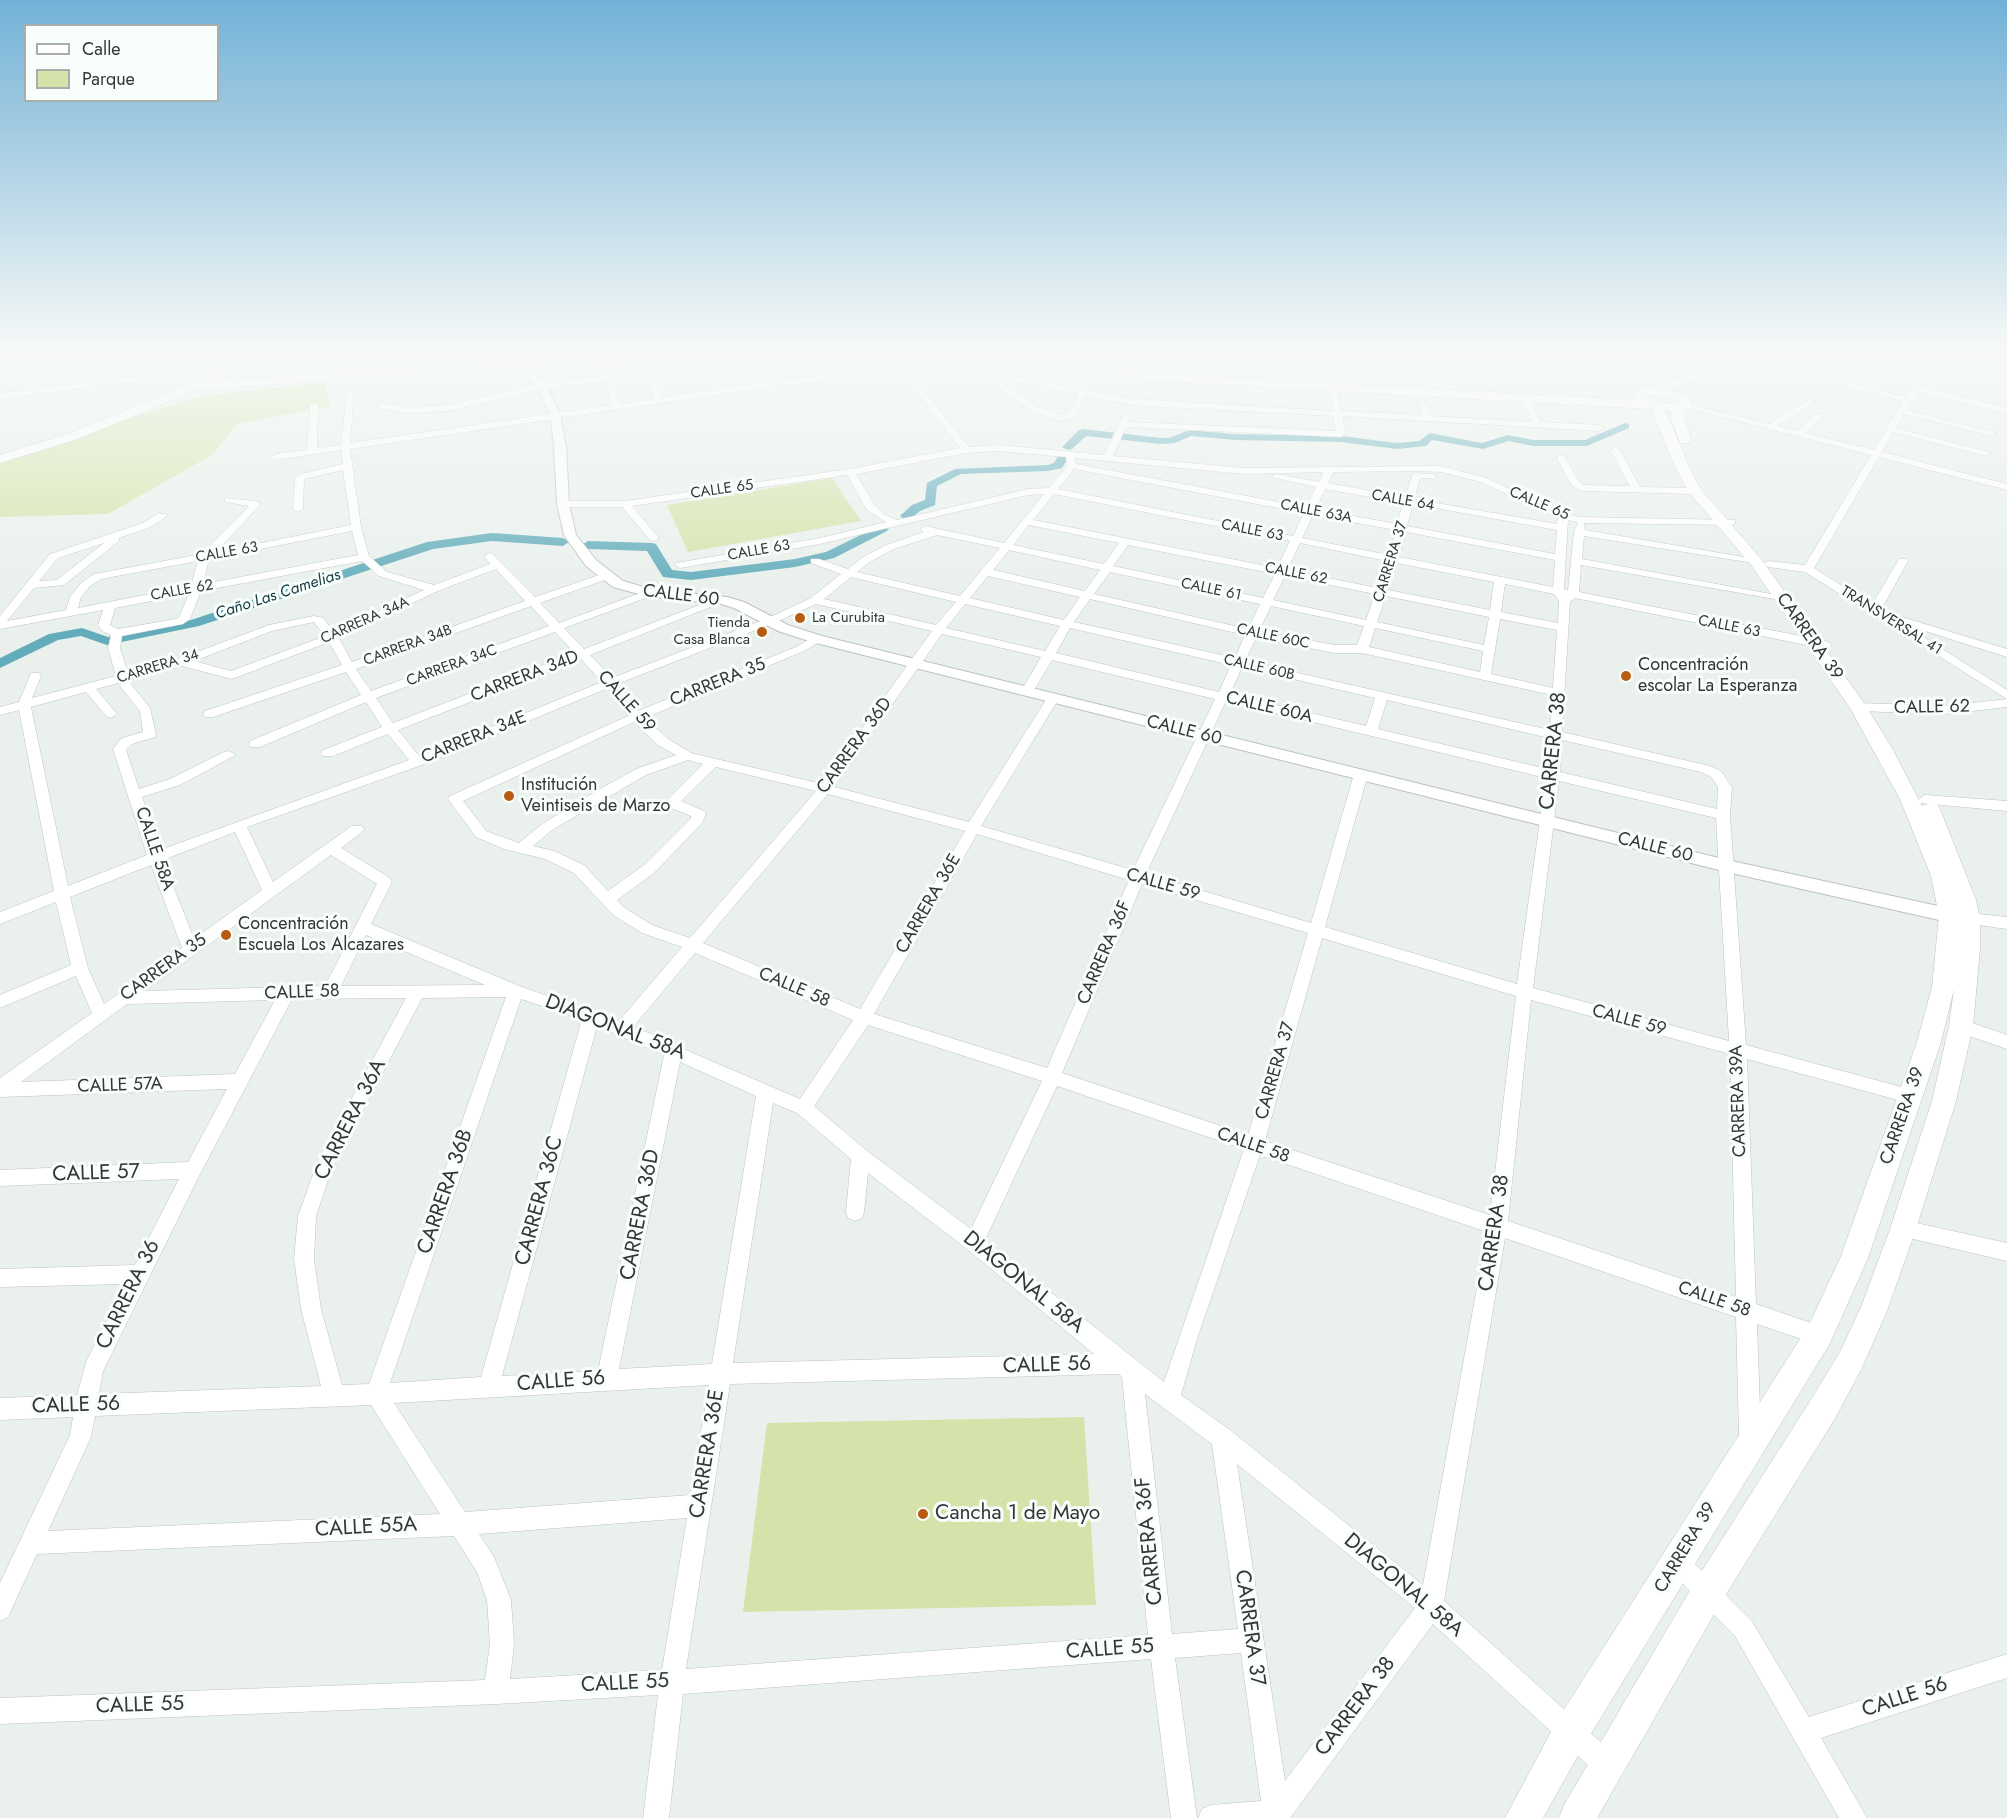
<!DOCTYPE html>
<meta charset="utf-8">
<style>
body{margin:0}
#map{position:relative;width:2007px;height:1818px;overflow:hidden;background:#eaf1ed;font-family:Jost,sans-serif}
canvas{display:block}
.legend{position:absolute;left:24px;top:24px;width:195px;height:78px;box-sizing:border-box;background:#f7fefb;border:2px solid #a9aeac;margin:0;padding:8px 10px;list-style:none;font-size:18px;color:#343736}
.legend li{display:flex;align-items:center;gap:12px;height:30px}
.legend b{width:30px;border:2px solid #a9aeac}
</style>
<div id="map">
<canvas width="2007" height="1818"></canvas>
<ul class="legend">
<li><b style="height:8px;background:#fff"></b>Calle</li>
<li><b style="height:16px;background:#d5e3ab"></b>Parque</li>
</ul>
</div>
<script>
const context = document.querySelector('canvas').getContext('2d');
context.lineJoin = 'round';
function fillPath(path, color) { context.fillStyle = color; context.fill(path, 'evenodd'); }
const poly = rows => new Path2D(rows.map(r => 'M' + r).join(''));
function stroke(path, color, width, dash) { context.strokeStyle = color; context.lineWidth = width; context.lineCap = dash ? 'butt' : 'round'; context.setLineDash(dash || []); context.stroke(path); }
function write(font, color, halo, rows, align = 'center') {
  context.font = font + ' Jost,sans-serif'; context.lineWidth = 6; context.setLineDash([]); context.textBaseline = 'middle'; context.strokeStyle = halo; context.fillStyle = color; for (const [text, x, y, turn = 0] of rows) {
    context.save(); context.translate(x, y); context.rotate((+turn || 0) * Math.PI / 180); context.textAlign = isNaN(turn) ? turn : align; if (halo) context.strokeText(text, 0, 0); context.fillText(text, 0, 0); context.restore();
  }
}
fillPath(poly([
 [324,382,331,406,237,424,212,455,108,514,0,517,0,458,202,396],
 [832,478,861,521,688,552,667,505],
 [1084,1417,1096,1605,743,1612,767,1423]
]), '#d5e3ab');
fillPath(poly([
 [1625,423,1629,424,1629,428,1587,446,1533,446,1509,441,1483,449,1432,440,1426,446,1397,449,1341,442,1234,440,1191,436,1175,443,1161,444,1086,436,1072,449,1068,450,1062,447,1079,430,1083,429,1161,438,1169,438,1190,430,1234,434,1341,436,1397,443,1419,441,1430,433,1482,443,1508,435,1533,440,1585,440,1625,423],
 [1062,455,1068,458,1062,468,1048,471,961,474,937,486,935,505,920,511,910,519,906,520,900,516,912,505,925,500,927,483,955,469,1048,465,1054,463,1058,456,1062,455],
 [883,524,889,528,887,531,834,558,795,567,691,580,663,577,647,551,588,549,582,545,588,541,652,543,656,544,672,570,691,572,795,559,826,552,883,524],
 [492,533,563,538,569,542,563,546,492,541,433,549,199,626,107,645,81,636,58,640,0,668,0,658,49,634,82,628,108,637,191,620,427,542,492,533]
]), '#62acbb');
const pedestrian = poly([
 [1988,347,2007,349,2007,353,1989,348,1988,347]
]);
const minor = poly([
 [80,347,90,347,68,363,101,362,142,347,154,347,102,366,0,370,0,366,57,363,80,347],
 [752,347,760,347,771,366,768,370,709,372,705,370,709,368,763,366,752,347],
 [849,347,858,347,872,361,917,355,921,357,870,366,849,347],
 [923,347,932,347,936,351,937,353,931,358,939,364,959,363,985,371,1132,399,1333,411,1330,393,1334,390,1338,393,1341,411,1421,415,1419,404,1423,401,1427,404,1430,416,1532,422,1520,398,1527,396,1541,422,1600,425,1604,428,1600,431,1342,416,1346,434,1341,437,1126,427,1113,456,1244,468,1441,466,1487,478,1556,511,1580,517,1735,520,1735,524,1731,525,1584,523,1585,530,1756,559,1761,562,1760,564,1584,536,1582,559,1782,596,1786,597,1786,601,1581,565,1579,592,1826,641,1832,645,1826,649,1575,598,1570,602,1562,732,1710,766,1721,771,1732,787,1730,815,1746,1045,1909,1089,1915,1091,1918,1096,1915,1101,1909,1103,1747,1059,1756,1304,1826,1328,1829,1335,1826,1342,1819,1345,1757,1324,1761,1437,1758,1445,1750,1448,1742,1445,1739,1437,1736,1317,1505,1238,1444,1601,1616,1756,1620,1765,1616,1774,1607,1778,1598,1774,1433,1624,1290,1818,1198,1818,1202,1809,1211,1805,1261,1801,1241,1653,1175,1658,1197,1818,1171,1818,1151,1659,683,1694,669,1818,643,1818,658,1695,496,1704,0,1724,0,1698,485,1680,490,1644,487,1600,477,1572,454,1536,37,1554,8,1617,0,1621,0,1583,70,1435,73,1417,0,1420,0,1398,77,1395,86,1362,125,1284,0,1287,0,1269,135,1265,179,1179,0,1186,0,1170,188,1162,227,1089,0,1097,0,1078,92,1013,76,976,0,1008,0,995,71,965,56,902,0,924,0,912,54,891,19,710,0,715,0,707,19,702,31,673,39,673,41,676,32,698,116,676,108,648,111,635,102,631,98,625,103,610,0,629,0,616,50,554,143,523,159,513,168,515,151,527,119,538,119,541,64,585,34,588,7,621,66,610,70,597,81,583,94,574,202,554,249,506,225,502,225,498,256,501,261,504,216,552,351,525,343,470,304,479,303,509,298,512,293,509,295,478,298,475,343,464,341,450,276,460,271,457,276,454,307,450,310,405,314,402,318,405,317,448,341,445,347,389,354,391,350,443,611,405,606,381,542,389,448,411,407,413,378,408,378,404,381,403,407,407,448,405,542,383,643,371,639,363,525,374,524,372,528,370,642,358,646,360,663,397,771,381,930,365,922,358,928,353,923,347],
 [958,368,988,376,988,380,1032,411,1061,421,1075,417,1086,396,1132,405,1333,416,1336,431,1128,422,1131,415,1127,412,1123,415,1104,455,999,445,969,447,909,372,958,368],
 [901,372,960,448,850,469,625,501,563,501,558,504,563,507,622,507,650,540,654,541,659,538,632,506,847,475,867,510,886,522,820,538,676,563,675,565,680,568,820,544,1028,495,1044,494,1004,543,925,526,920,529,924,532,886,545,863,557,848,569,819,559,811,559,811,563,841,574,811,598,766,619,612,678,590,655,728,600,726,598,718,598,584,649,564,628,654,595,654,591,646,591,559,623,540,603,610,578,610,574,602,574,535,597,493,554,489,553,484,556,490,564,434,585,387,572,369,556,361,527,350,449,771,387,901,372],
 [645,376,655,399,620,404,614,380,645,376],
 [997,378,1079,394,1069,413,1061,415,1038,407,997,378],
 [999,451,1066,457,1067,466,1049,488,1028,489,897,520,884,514,875,506,856,474,966,453,999,451],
 [1075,458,1244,474,1323,472,1319,482,1276,474,1271,477,1316,487,1306,507,1076,464,1075,458],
 [1074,469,1304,513,1293,536,1058,489,1074,469],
 [1417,471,1441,472,1481,482,1558,518,1557,524,1414,499,1420,478,1435,479,1435,475,1432,474,1413,473,1405,497,1328,483,1333,472,1417,471],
 [1325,489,1403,503,1397,524,1316,509,1325,489],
 [1054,494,1290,541,1277,568,1033,520,1054,494],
 [1413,504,1557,530,1555,554,1407,526,1413,504],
 [1313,515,1396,530,1389,555,1302,538,1313,515],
 [1568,520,1578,522,1574,532,1568,590,1564,589,1568,520],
 [1029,525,1119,543,1104,564,1013,545,1029,525],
 [352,531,358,555,203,584,209,559,352,531],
 [1406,532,1555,560,1553,587,1399,557,1406,532],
 [937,535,1000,548,960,596,857,572,871,561,894,549,937,535],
 [104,543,57,580,39,581,58,558,104,543],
 [1300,543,1387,561,1378,588,1287,570,1300,543],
 [1128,545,1275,574,1263,598,1113,566,1128,545],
 [1009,550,1100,570,1085,591,993,570,1009,550],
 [198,561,191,586,78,608,81,597,89,587,101,579,198,561],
 [362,561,379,576,424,590,334,632,323,618,314,616,269,625,178,659,128,673,120,648,122,636,183,624,190,619,201,591,362,561],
 [1397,563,1494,582,1490,610,1388,590,1397,563],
 [496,569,525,601,352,662,339,638,438,591,496,569],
 [1110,572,1260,604,1248,629,1094,594,1110,572],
 [988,576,1080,597,1064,620,970,598,988,576],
 [1285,576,1375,594,1366,620,1273,600,1285,576],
 [851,577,956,602,936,625,824,599,851,577],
 [1505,584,1554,594,1559,601,1558,623,1501,612,1505,584],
 [189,594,179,617,176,619,118,629,110,625,115,608,189,594],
 [1386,596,1489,617,1484,645,1377,622,1386,596],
 [1090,599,1245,635,1235,658,1074,622,1090,599],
 [816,604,932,631,822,784,691,753,668,739,645,718,804,651,821,641,821,637,813,637,796,647,638,711,617,684,774,623,816,604],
 [965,604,1060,626,1045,651,946,628,965,604],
 [531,606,549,626,371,691,356,669,531,606],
 [1271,606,1364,626,1357,645,1335,645,1259,631,1271,606],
 [1500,619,1557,630,1553,688,1491,674,1500,619],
 [314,622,325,636,231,671,194,661,272,631,314,622],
 [1070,628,1231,665,1219,692,1056,653,1070,628],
 [1375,628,1483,651,1480,672,1369,647,1375,628],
 [555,632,575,653,393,723,376,698,555,632],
 [942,634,1041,657,1021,692,1027,696,1031,695,1052,660,1215,699,1133,870,981,826,1059,698,1057,695,1049,695,969,822,834,787,942,634],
 [1256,638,1335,653,1362,653,1552,695,1550,730,1245,661,1256,638],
 [329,642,342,665,205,711,203,714,205,717,213,717,346,672,361,695,250,741,249,744,250,747,260,747,366,702,382,727,323,750,321,753,323,756,333,756,388,734,409,760,160,850,142,797,180,785,236,755,229,751,224,752,170,779,139,789,126,750,132,744,155,737,156,734,150,708,130,683,122,683,120,686,140,711,143,732,122,738,113,749,147,855,68,886,31,707,86,692,107,717,111,718,117,714,96,689,182,666,232,679,329,642],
 [581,659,602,682,419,756,398,730,581,659],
 [1242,667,1375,698,1366,726,1230,694,1242,667],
 [608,688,628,716,450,796,448,799,476,837,504,849,545,859,574,873,613,915,642,933,682,947,619,1021,522,987,371,924,392,882,390,878,341,848,362,832,364,829,362,826,352,826,273,882,247,827,422,765,608,688],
 [1387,700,1549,738,1547,769,1378,729,1387,700],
 [1226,701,1546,778,1517,984,1325,927,1368,774,1366,771,1361,770,1354,774,1311,923,1146,874,1226,701],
 [634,722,658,745,676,755,636,769,598,790,542,824,519,843,486,831,463,801,634,722],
 [1562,740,1701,772,1711,777,1718,787,1717,809,1560,772,1562,740],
 [688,760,703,764,666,801,669,807,691,816,691,818,644,865,608,891,584,865,554,851,533,846,552,830,646,775,688,760],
 [716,767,816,791,690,938,652,925,623,907,617,900,654,873,702,823,706,814,704,811,681,801,716,767],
 [1559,781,1716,818,1729,1041,1533,988,1559,781],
 [828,794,965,831,860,1009,703,943,828,794],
 [235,832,262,890,194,939,163,860,235,832],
 [977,834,1129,880,1047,1068,874,1014,977,834],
 [331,855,377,884,325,986,145,991,331,855],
 [151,865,182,948,104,1004,88,968,70,897,151,865],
 [1142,884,1308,933,1248,1135,1062,1073,1142,884],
 [366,935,485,985,341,986,366,935],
 [1322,938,1516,996,1490,1215,1265,1141,1322,938],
 [695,953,853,1020,800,1099,681,1048,680,1045,633,1027,695,953],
 [506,997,369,1384,342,1385,321,1309,314,1259,316,1216,332,1169,422,998,506,997],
 [406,998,318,1161,298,1216,294,1259,301,1309,321,1386,99,1394,103,1371,199,1176,292,999,406,998],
 [521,999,582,1019,481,1377,390,1383,521,999],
 [275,1000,235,1074,21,1082,127,1004,275,1000],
 [1531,1000,1730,1054,1736,1297,1508,1221,1531,1000],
 [868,1025,1042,1081,971,1229,866,1150,814,1106,868,1025],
 [597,1026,664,1055,598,1371,502,1376,597,1026],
 [680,1062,756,1096,712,1364,619,1369,680,1062],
 [1057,1086,1244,1149,1164,1382,985,1240,1057,1086],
 [773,1103,797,1113,851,1159,846,1212,848,1218,855,1221,862,1218,864,1212,868,1173,967,1249,1094,1354,733,1363,773,1103],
 [1260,1155,1487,1232,1423,1585,1230,1430,1181,1395,1197,1339,1260,1155],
 [1119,1374,1122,1377,1148,1635,686,1669,730,1384,1119,1374],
 [709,1385,690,1495,465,1512,394,1403,709,1385],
 [1145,1394,1212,1444,1238,1629,1172,1634,1145,1394],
 [371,1405,440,1514,48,1531,91,1437,95,1416,371,1405],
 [1237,1464,1415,1608,1285,1781,1237,1464],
 [687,1518,662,1670,510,1679,514,1644,511,1600,494,1557,479,1534,687,1518],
 [1895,347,1911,347,1938,353,1942,347,1950,347,1945,355,2007,369,2007,373,1942,359,1921,387,2007,408,2007,414,1918,392,1907,410,1997,433,1992,436,1904,414,1896,428,1992,453,1987,456,1893,432,1882,452,2007,484,2007,490,1879,457,1814,568,1872,605,1899,559,1907,559,1908,561,1881,610,1896,620,1905,618,2007,649,2007,657,1903,624,2007,690,2007,699,1805,572,1768,567,1763,564,1768,561,1805,565,1871,455,1679,406,1683,403,1769,424,1809,399,1812,400,1812,404,1778,426,1797,431,1816,414,1822,414,1822,418,1805,433,1874,450,1903,401,1719,354,1723,352,1906,397,1935,357,1895,347],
 [194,370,231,370,235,372,231,374,194,374,0,399,0,393,194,370],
 [1615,447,1620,450,1640,487,1695,488,1700,491,1695,494,1582,491,1572,486,1556,457,1564,455,1579,482,1584,485,1630,486,1610,450,1615,447],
 [2007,699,2007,707,1946,714,1858,711,1852,707,1858,703,1946,706,2007,699],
 [1925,795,2007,801,2007,811,1920,803,1918,800,1925,795],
 [1969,913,2007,917,2007,929,1964,923,1961,919,1964,915,1969,913],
 [1961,1019,2007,1035,2007,1049,1955,1031,1953,1026,1955,1021,1961,1019],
 [1903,1220,2007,1243,2007,1261,1896,1235,1893,1229,1896,1223,1903,1220],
 [1678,1551,1686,1555,1751,1620,1809,1717,2007,1654,2007,1678,1821,1738,1867,1818,1839,1818,1735,1636,1670,1571,1666,1563,1670,1555,1678,1551]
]);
const tertiary = poly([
 [517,357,523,357,528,367,546,384,560,414,566,446,569,504,576,535,596,560,623,581,651,589,727,597,744,602,788,625,822,636,1727,860,1961,911,1967,913,1970,918,1967,923,1961,925,1727,872,812,642,778,631,734,608,721,604,650,597,613,587,586,566,564,535,557,504,554,446,550,414,538,388,518,368,517,357]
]);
const secondary = poly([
 [279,347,294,347,217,381,680,347,722,347,717,350,625,359,197,390,78,439,0,463,0,455,70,433,279,347],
 [1003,347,1023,347,1107,368,1149,373,1635,400,1633,397,1637,390,1689,376,1724,347,1736,347,1697,380,1667,390,1680,392,1690,399,1691,404,1683,412,1691,440,1690,443,1680,443,1671,418,1671,411,1665,410,1690,469,1701,489,1761,559,1864,703,1892,748,1922,806,1930,803,1937,804,1940,809,1976,900,1980,919,1980,949,1973,1026,1956,1101,1916,1229,1887,1311,1861,1370,1834,1420,1720,1604,1597,1818,1559,1818,1564,1805,1696,1580,1812,1398,1841,1350,1861,1307,1890,1229,1932,1101,1949,1026,1954,989,1941,1042,1868,1258,1829,1345,1584,1745,1543,1818,1505,1818,1558,1719,1809,1325,1841,1256,1917,1042,1932,987,1939,916,1931,876,1900,799,1850,708,1751,565,1688,491,1676,469,1651,409,1149,381,1107,374,1003,347],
 [1648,395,1673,398,1679,402,1674,404,1655,402,1646,396,1648,395]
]);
stroke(pedestrian, '#bcc2bf', 2);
stroke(minor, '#bcc2bf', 1);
stroke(tertiary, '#bcc2bf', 2);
stroke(secondary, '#bcc2bf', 1);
fillPath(pedestrian, '#fff');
fillPath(minor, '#fff');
fillPath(tertiary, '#fff');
fillPath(secondary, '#fff');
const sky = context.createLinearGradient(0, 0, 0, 602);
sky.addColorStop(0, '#72b1d6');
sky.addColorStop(0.58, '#f6f9f7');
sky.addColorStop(1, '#f6f9f700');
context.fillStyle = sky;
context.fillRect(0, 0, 2007, 602);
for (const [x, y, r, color] of [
 [800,618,6,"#b85a0f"],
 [762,632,6,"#b85a0f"],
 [1626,676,6,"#b85a0f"],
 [509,796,6,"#b85a0f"],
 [226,935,6,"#b85a0f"],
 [923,1514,6,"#b85a0f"]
]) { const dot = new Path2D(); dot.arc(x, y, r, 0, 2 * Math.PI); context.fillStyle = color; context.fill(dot); stroke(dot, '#f7fefb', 2); }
write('15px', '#343736', '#f7fefb', [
 ["CALLE 65",722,490,-8],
 ["CALLE 64",1403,501,10],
 ["CALLE 65",1539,504,23],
 ["CALLE 63A",1316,512,11],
 ["CALLE 63",1252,531,11],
 ["CALLE 63",759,551,-10],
 ["CALLE 63",227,553,-10],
 ["CARRERA 37",1391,562,-73],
 ["CALLE 62",1296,574,11],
 ["CALLE 61",1211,590,12],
 ["CALLE 62",182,591,-10],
 ["CARRERA 34A",365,621,-24],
 ["TRANSVERSAL 41",1891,621,32],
 ["CALLE 63",1729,627,11],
 ["CALLE 60C",1273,637,12],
 ["CARRERA 34B",408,646,-20],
 ["CARRERA 34C",452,666,-20],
 ["CARRERA 34",158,667,-17],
 ["CALLE 60B",1259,668,13]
]);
write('15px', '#343736', '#f7fefb', [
 ["La Curubita",812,618],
 ["Tienda",750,623,"right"],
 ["Casa Blanca",750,640,"right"]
], 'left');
write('italic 16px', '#13383f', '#f7fefb', [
 ["Caño Las Camelias",278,595,-18]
]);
write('18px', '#343736', '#f7fefb', [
 ["CALLE 60",681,596,7],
 ["CARRERA 39",1809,637,55],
 ["CARRERA 34D",525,677,-21],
 ["CARRERA 35",718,683,-22],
 ["CALLE 59",626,702,48],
 ["CALLE 60A",1269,708,13],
 ["CALLE 62",1932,708,-1],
 ["CALLE 60",1184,731,14],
 ["CARRERA 34E",474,738,-22],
 ["CARRERA 36D",855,746,-54],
 ["CALLE 60",1655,848,14],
 ["CALLE 58A",154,849,71],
 ["CALLE 59",1163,885,16],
 ["CARRERA 36E",929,904,-60],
 ["CARRERA 36F",1105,953,-67],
 ["CARRERA 35",164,968,-36],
 ["CALLE 58",794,988,23],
 ["CALLE 58",302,993,-2],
 ["CALLE 59",1629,1021,15],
 ["CARRERA 37",1276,1071,-74],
 ["CALLE 57A",120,1086,-2],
 ["CARRERA 39A",1739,1101,-92],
 ["CARRERA 39",1903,1116,-71],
 ["CALLE 58",1253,1146,19],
 ["CALLE 58",1714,1300,19],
 ["CARRERA 39",1686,1548,-59]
]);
write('18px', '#343736', '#f7fefb', [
 ["Concentración",1638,666],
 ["escolar La Esperanza",1638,687],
 ["Institución",521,786],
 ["Veintiseis de Marzo",521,807],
 ["Concentración",238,925],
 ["Escuela Los Alcazares",238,946]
], 'left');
write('21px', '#343736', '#f7fefb', [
 ["CARRERA 38",1554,751,-84],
 ["DIAGONAL 58A",615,1028,21],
 ["CARRERA 36A",351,1120,-63],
 ["CALLE 57",96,1174,-2],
 ["CARRERA 36B",446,1192,-71],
 ["CARRERA 36C",540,1201,-75],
 ["CARRERA 36D",641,1215,-79],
 ["CARRERA 38",1495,1233,-82],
 ["DIAGONAL 58A",1023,1283,39],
 ["CARRERA 36",129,1295,-64],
 ["CALLE 56",1047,1366,-2],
 ["CALLE 56",561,1382,-4],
 ["CALLE 56",76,1406,-2],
 ["CARRERA 36E",708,1454,-81],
 ["CALLE 55A",366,1528,-3],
 ["CARRERA 36F",1150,1541,-96],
 ["DIAGONAL 58A",1403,1586,40],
 ["CARRERA 37",1249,1628,82],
 ["CALLE 55",1110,1650,-4],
 ["CALLE 55",625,1684,-3],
 ["CALLE 56",1905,1698,-18],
 ["CALLE 55",140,1706,-2],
 ["CARRERA 38",1356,1707,-53]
]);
write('21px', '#343736', '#f7fefb', [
 ["Cancha 1 de Mayo",935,1514]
], 'left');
</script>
